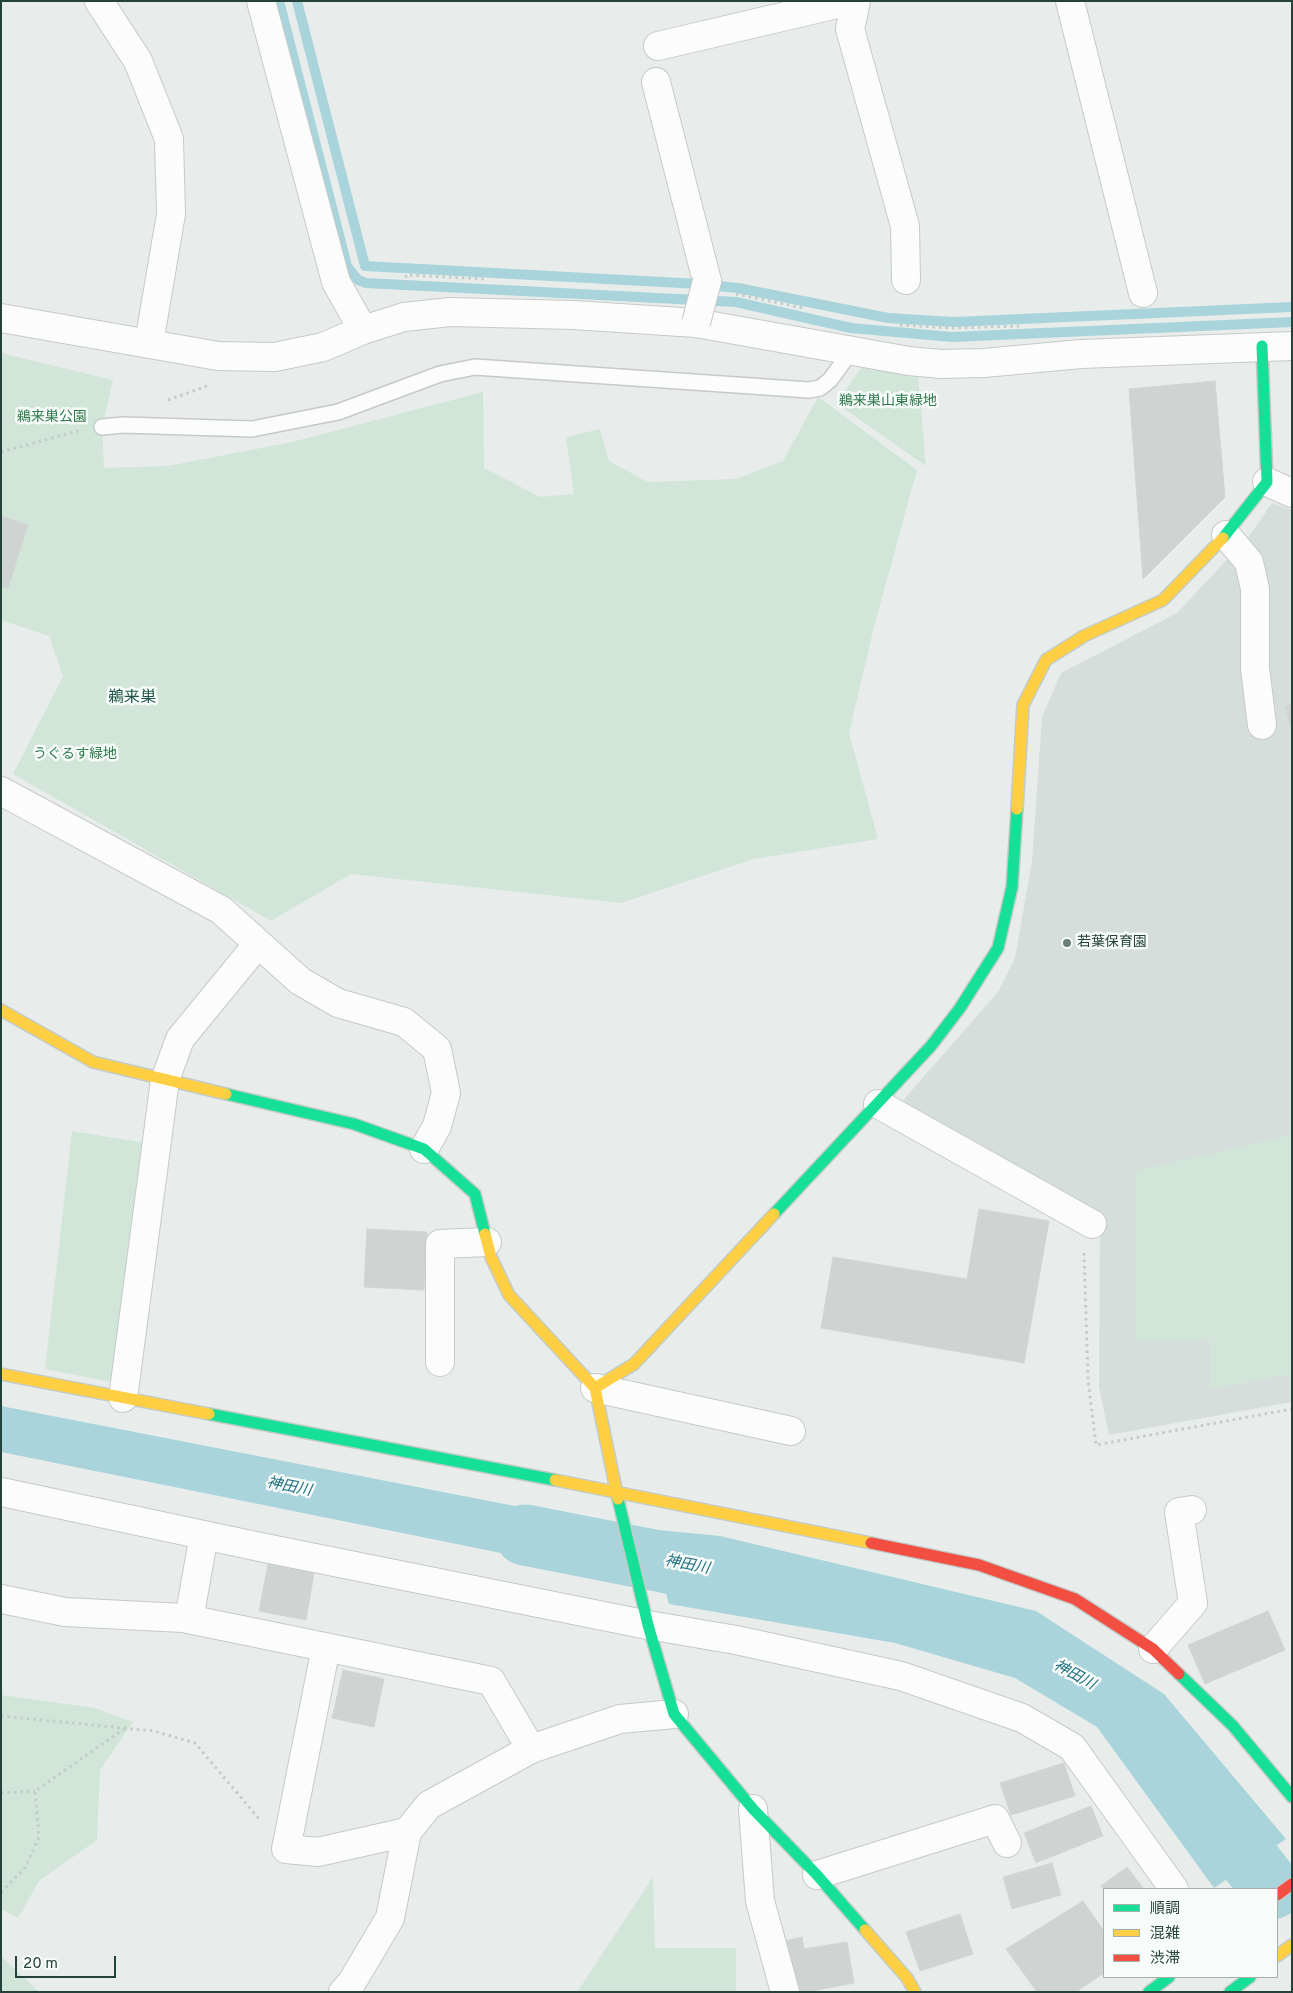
<!DOCTYPE html>
<meta charset="utf-8">
<style>
body{margin:0}
#map{position:relative;width:1293px;height:1993px;overflow:hidden;background:#e8edeb;font-family:Overpass,"Noto Sans JP",sans-serif}
canvas{display:block}
.frame{position:absolute;inset:0;border:2px solid #24423a;pointer-events:none}
.legend{position:absolute;left:1103px;top:1888px;width:175px;height:90px;box-sizing:border-box;background:#f7fbf9;border:1px solid #a3b1ad;margin:0;padding:6px 9px;list-style:none;font-size:15px;color:#24423a}
.legend li{display:flex;align-items:center;gap:10px;height:25px}
.legend b{width:25px;border:1px solid #a3b1ad}
.scale{position:absolute;left:15px;top:1956px;width:101px;height:22px;box-sizing:border-box;border:2px solid #24423a;border-top:0;padding-left:6px;font-size:15px;line-height:18px;white-space:nowrap;color:#24423a;-webkit-text-stroke:4px #f7fbf9;paint-order:stroke}
</style>
<div id="map">
<canvas width="1293" height="1993"></canvas>
<div class="frame"></div>
<ul class="legend">
<li><b style="height:6px;background:#16e098"></b>順調</li>
<li><b style="height:6px;background:#ffcf43"></b>混雑</li>
<li><b style="height:6px;background:#f24e42"></b>渋滞</li>
</ul>
<div class="scale">20 m</div>
</div>
<script>
const context = document.querySelector('canvas').getContext('2d');
context.lineJoin = 'round';
function fillPath(path, color) { context.fillStyle = color; context.fill(path, 'evenodd'); }
const poly = rows => new Path2D(rows.map(r => 'M' + r).join(''));
function stroke(path, color, width, dash) { context.strokeStyle = color; context.lineWidth = width; context.lineCap = dash ? 'butt' : 'round'; context.setLineDash(dash || []); context.stroke(path); }
function write(font, color, halo, rows, align = 'center') {
  context.font = font + ' Overpass,"Noto Sans JP",sans-serif'; context.lineWidth = 5; context.setLineDash([]); context.textBaseline = 'middle'; context.strokeStyle = halo; context.fillStyle = color; for (const [text, x, y, turn = 0] of rows) {
    context.save(); context.translate(x, y); context.rotate((+turn || 0) * Math.PI / 180); context.textAlign = isNaN(turn) ? turn : align; if (halo) context.strokeText(text, 0, 0); context.fillText(text, 0, 0); context.restore();
  }
}
fillPath(poly([
 [1272,503,1292,510,1292,1402,1109,1435,1099,1387,1100,1220,898,1106,998,992,1015,958,1032,861,1042,717,1061,673,1177,613,1249,536]
]), '#d6dedb');
fillPath(poly([
 [1,353,113,380,102,427,104,468,168,466,292,442,483,392,484,468,540,497,574,494,566,437,600,429,609,461,648,482,736,479,783,461,818,397,917,470,874,627,849,733,878,839,754,859,621,903,351,874,271,921,13,774,63,676,49,636,1,620],
 [862,367,918,374,926,466,836,403],
 [72,1131,146,1143,116,1383,45,1369],
 [1292,1135,1292,1374,1210,1389,1210,1340,1135,1341,1135,1171],
 [1,1695,95,1708,133,1722,100,1770,97,1840,39,1881,18,1918,1,1909],
 [653,1877,655,1948,736,1948,736,1992,577,1992],
 [1,1956,39,1992,1,1992]
]), '#d1e6d8');
fillPath(poly([
 [1,1406,602,1523,615,1576,1,1452],
 [648,1529,720,1536,1036,1611,1164,1694,1286,1839,1214,1888,1097,1727,1015,1678,895,1643,669,1604]
]), '#a9d4db');
stroke(poly([
 [279,1,347,266,358,280,366,283,736,302,851,328,952,337,1292,322],
 [297,1,365,266,699,284,738,288,888,318,954,322,1292,307]
]), '#a9d4db', 10);
stroke(poly([
 [525,1535,740,1577],
 [1199,1796,1272,1889]
]), '#a9d4db', 61);
const building = poly([
 [1215,381,1225,497,1143,579,1129,389,1215,381],
 [1,516,28,525,8,588,1,586,1,516],
 [1292,704,1292,733,1285,706,1292,704],
 [979,1209,1049,1221,1024,1363,821,1328,833,1257,967,1279,979,1209],
 [367,1229,427,1232,424,1290,364,1287,367,1229],
 [268,1564,314,1573,306,1620,259,1611,268,1564],
 [1268,1611,1285,1650,1205,1684,1188,1645,1268,1611],
 [343,1670,384,1679,374,1727,332,1718,343,1670],
 [1064,1763,1075,1796,1011,1815,1000,1783,1064,1763],
 [1091,1806,1103,1836,1036,1863,1024,1833,1091,1806],
 [1052,1863,1061,1895,1012,1909,1003,1877,1052,1863],
 [1127,1867,1144,1889,1104,1890,1101,1886,1127,1867],
 [1083,1901,1104,1931,1104,1973,1076,1992,1037,1992,1006,1949,1083,1901],
 [960,1914,973,1954,920,1971,906,1932,960,1914],
 [802,1937,804,1949,847,1942,854,1983,807,1992,793,1992,784,1941,802,1937]
]);
fillPath(building, '#cfd4d2');
stroke(building, '#d1d6d4', 1);
const lane = poly([
 [102,427,123,425,252,429,338,412,440,374,475,367,809,390,820,388,830,380,852,350]
]);
const street = poly([
 [99,1,138,61,169,139,171,214,149,343],
 [261,1,336,282,363,330],
 [856,1,850,29,905,226,906,280],
 [1070,1,1143,293],
 [658,46,850,1],
 [656,82,707,281],
 [1,318,218,356,275,357,323,347,363,330,404,317,450,312,574,315,696,323,909,361,941,364,984,363,1081,354,1292,346],
 [1267,482,1292,493],
 [1226,535,1249,562,1255,589,1255,668,1262,725],
 [1,791,221,910,300,981,338,1003,404,1022,437,1049,446,1093,437,1126,424,1149],
 [878,1104,1092,1224],
 [440,1362,440,1244,487,1242],
 [595,1388,791,1431],
 [123,1398,165,1080,180,1039,257,945],
 [1,1492,260,1547,648,1625,736,1640,901,1676,1022,1718,1072,1747,1174,1889],
 [1,1599,65,1612,183,1618,491,1681,531,1749],
 [189,1619,204,1535],
 [326,1647,286,1849,318,1852,407,1832],
 [1153,1649,1193,1603,1179,1512,1192,1510],
 [753,1809,760,1901,785,1992],
 [817,1875,995,1819,1007,1843],
 [343,1992,352,1982,390,1918,407,1832,429,1805,531,1749,620,1719,674,1714]
]);
const fast = poly([
 [1223,538,1267,482,1262,346],
 [226,1094,354,1124,424,1149,475,1194,485,1234],
 [774,1214,931,1046,960,1008,998,948,1012,887,1017,809],
 [209,1414,555,1480],
 [618,1499,648,1625,674,1714,753,1809,817,1875,865,1930],
 [1179,1674,1233,1726,1292,1797],
 [1149,1992,1169,1977],
 [1230,1992,1250,1977]
]);
const slow = poly([
 [1017,809,1023,705,1046,660,1084,636,1163,600,1223,538],
 [1,1010,93,1062,226,1094],
 [485,1234,491,1257,509,1295,595,1388,618,1499],
 [1,1374,209,1414],
 [595,1388,634,1364,774,1214],
 [555,1480,871,1543],
 [865,1930,907,1978,915,1992],
 [1277,1956,1292,1945]
]);
const jam = poly([
 [871,1543,979,1565,1075,1599,1153,1649,1179,1674],
 [1277,1895,1292,1884]
]);
stroke(lane, '#c5cac8', 18);
stroke(street, '#c5cac8', 30);
stroke(fast, '#c3cbc8', 14);
stroke(slow, '#c3cbc8', 14);
stroke(jam, '#c3cbc8', 14);
stroke(poly([
 [405,284,406,275,485,279],
 [736,294,803,308],
 [900,325,954,328,1019,326],
 [168,400,207,386],
 [1,452,78,431],
 [1084,1253,1088,1380,1096,1445,1292,1409],
 [1,1716,154,1731,195,1743,260,1820],
 [1,1793,35,1791],
 [1,1892,25,1868,39,1837,35,1791,124,1729]
]), '#c3ccca', 3, [2.5, 4]);
stroke(lane, '#fcfcfc', 15);
stroke(street, '#fcfcfc', 28);
stroke(fast, '#16e098', 11);
stroke(slow, '#ffcf43', 11);
stroke(jam, '#f24e42', 11);
const streetBridge = poly([
 [696,323,707,281]
]);
stroke(streetBridge, '#c5cac8', 30, []);
stroke(streetBridge, '#fcfcfc', 28);
for (const [x, y, r, color] of [
 [1067,943,5,"#697e78"]
]) { const dot = new Path2D(); dot.arc(x, y, r, 0, 2 * Math.PI); context.fillStyle = color; context.fill(dot); stroke(dot, '#f7fbf9', 2); }
write('14px', '#2d7a4b', '#f7fbf9', [
 ["鵜来巣山東緑地",888,402],
 ["鵜来巣公園",52,418],
 ["うぐるす緑地",75,755]
]);
write('14px', '#24423a', '#f7fbf9', [
 ["若葉保育園",1077,943]
], 'left');
write('italic 15px', '#1c6f80', '#f7fbf9', [
 ["神田川",289,1488,11],
 ["神田川",687,1566,11],
 ["神田川",1074,1676,29]
]);
write('16px', '#1f5548', '#f7fbf9', [
 ["鵜来巣",132,699]
]);
</script>
